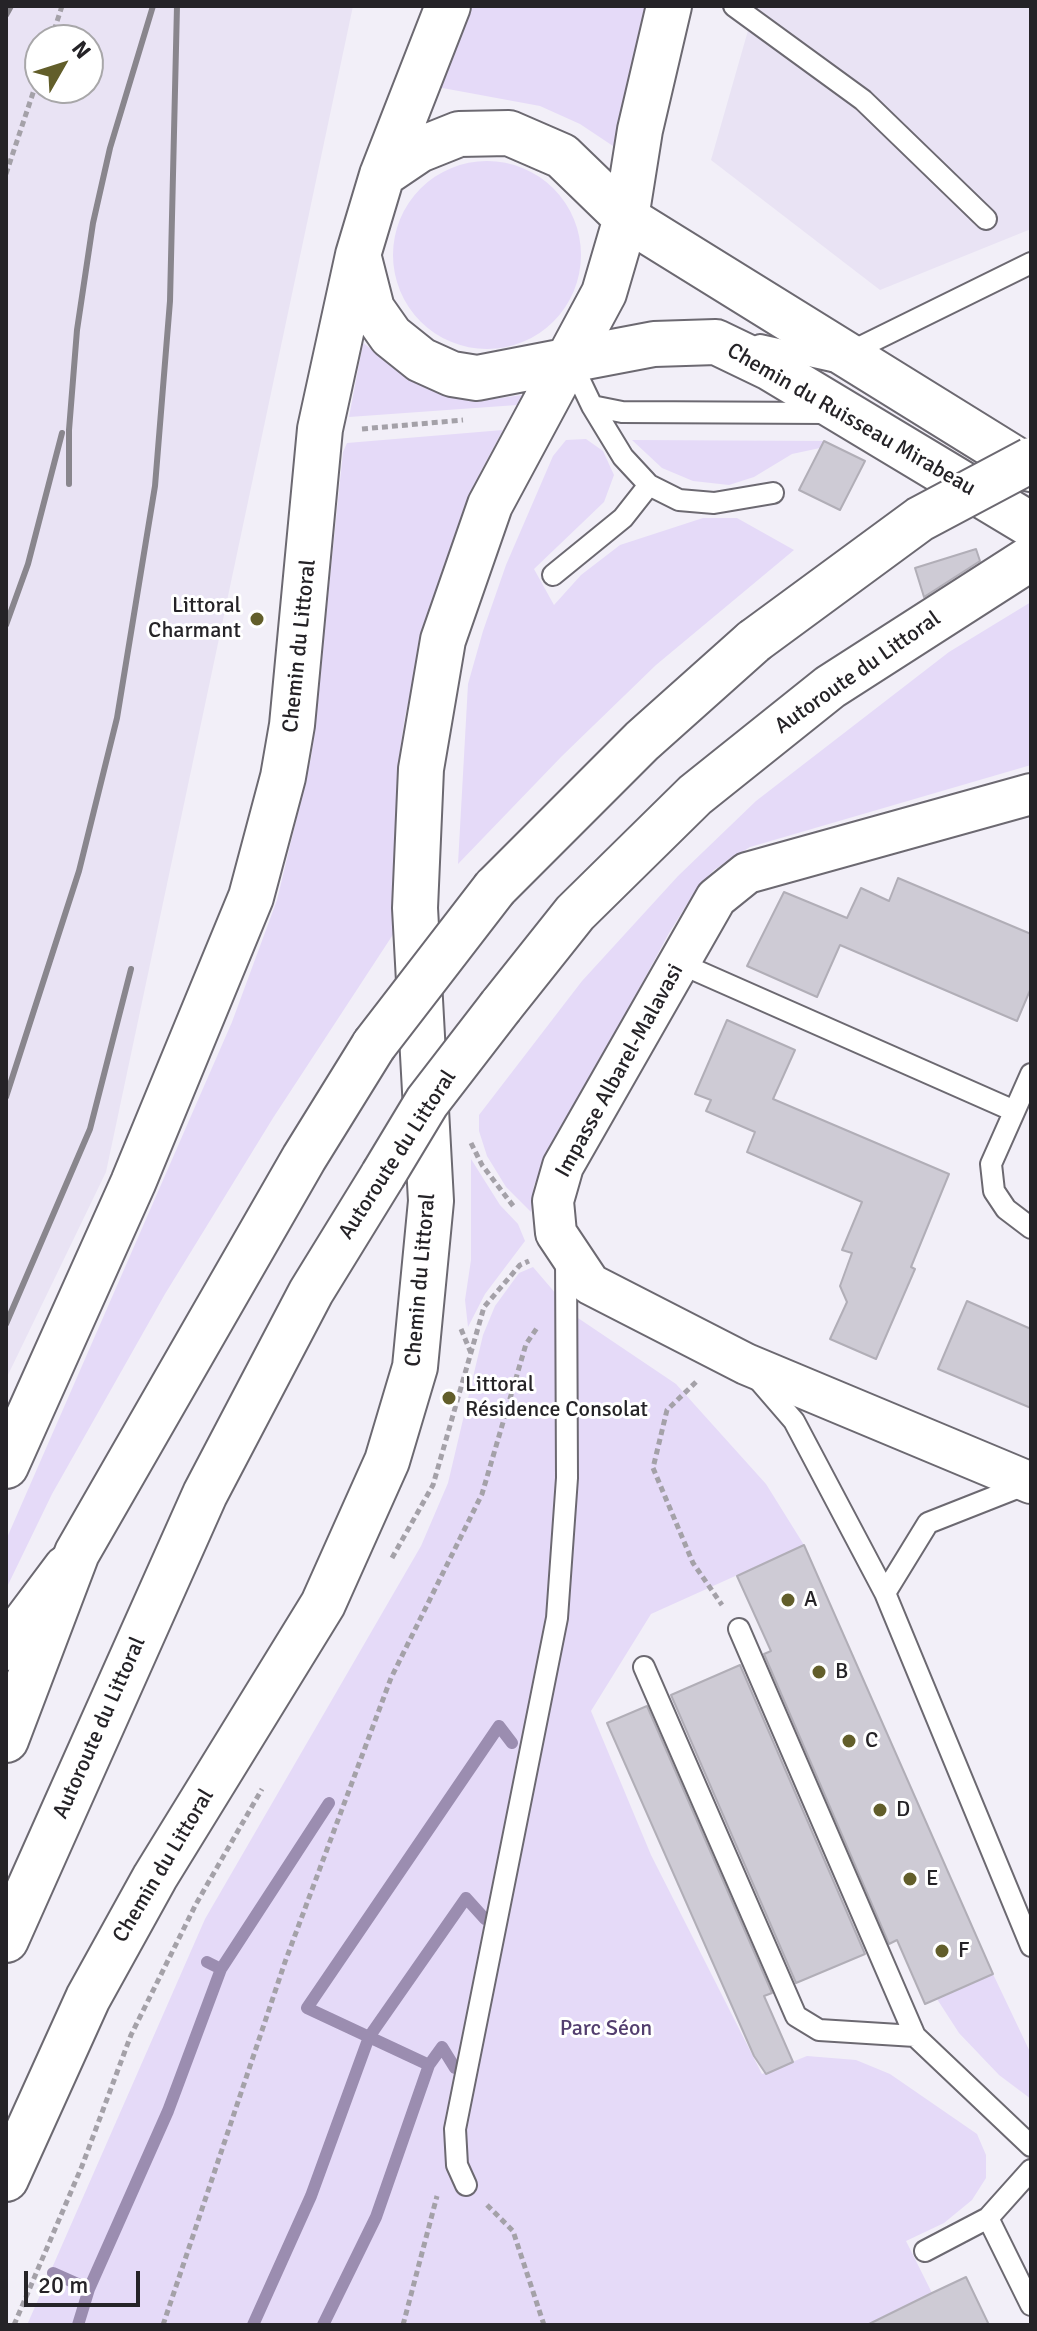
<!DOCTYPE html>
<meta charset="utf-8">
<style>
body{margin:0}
#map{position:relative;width:1037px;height:2331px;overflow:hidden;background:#f2eff8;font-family:Signika,sans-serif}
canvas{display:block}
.frame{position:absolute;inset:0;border:8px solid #252327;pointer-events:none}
.north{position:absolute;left:24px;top:24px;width:80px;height:80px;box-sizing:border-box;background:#fff;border:2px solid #a8a7a9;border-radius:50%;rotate:51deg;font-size:22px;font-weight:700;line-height:32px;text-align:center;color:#252327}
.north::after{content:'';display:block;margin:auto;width:28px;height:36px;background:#625e2a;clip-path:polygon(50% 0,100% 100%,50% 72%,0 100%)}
.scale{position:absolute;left:24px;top:2271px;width:116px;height:36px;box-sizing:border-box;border:4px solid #252327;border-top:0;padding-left:10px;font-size:24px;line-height:28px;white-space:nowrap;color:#252327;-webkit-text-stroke:6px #fff;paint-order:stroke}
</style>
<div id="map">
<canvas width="1037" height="2331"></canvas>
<div class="frame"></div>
<div class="north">N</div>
<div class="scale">20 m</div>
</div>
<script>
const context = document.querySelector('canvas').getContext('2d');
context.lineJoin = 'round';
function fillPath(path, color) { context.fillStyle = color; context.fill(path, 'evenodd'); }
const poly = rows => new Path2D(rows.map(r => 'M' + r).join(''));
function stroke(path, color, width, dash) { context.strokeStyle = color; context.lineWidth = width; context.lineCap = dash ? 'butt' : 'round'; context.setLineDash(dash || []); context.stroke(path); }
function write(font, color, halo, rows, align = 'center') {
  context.font = font + ' Signika,sans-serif'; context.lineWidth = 6; context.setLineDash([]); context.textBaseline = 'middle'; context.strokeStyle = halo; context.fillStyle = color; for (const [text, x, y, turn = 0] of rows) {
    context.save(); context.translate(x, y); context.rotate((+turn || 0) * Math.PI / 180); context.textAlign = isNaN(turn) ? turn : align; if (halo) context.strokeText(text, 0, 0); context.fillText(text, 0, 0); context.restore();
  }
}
fillPath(poly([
 [6,6,353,6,106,1172,6,1379],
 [40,40,88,40,88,88,40,88],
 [755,6,1031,6,1031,229,880,290,711,160]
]), '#e9e3f4');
fillPath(poly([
 [471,6,648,6,619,150,580,124,540,106,437,87],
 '393 255a94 94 0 1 1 188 0a94 94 0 1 1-188 0Z',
 [363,343,423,386,454,397,479,401,522,395,517,405,349,417],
 [503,430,480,473,442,570,405,716,397,772,397,925,394,933,273,1118,165,1294,52,1494,6,1589,6,1540,232,1022,277,900,311,758,343,452,347,443],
 [586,439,603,451,614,475,604,502,534,569,554,605,581,575,620,545,703,518,737,518,794,550,656,665,562,756,458,864,468,684,483,631,506,565,553,456,566,440],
 [632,440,824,441,820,448,792,454,754,477,729,485,693,481,662,468],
 [1031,602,1031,765,750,847,714,870,698,887,669,933,534,1185,531,1212,506,1187,487,1156,479,1131,479,1115,582,981,678,876,756,801,949,652],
 [471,1159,500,1205,518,1224,525,1241,485,1294,468,1327,465,1300,471,1260],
 [533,1267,575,1316,676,1384,766,1484,804,1545,651,1614,591,1711,651,1855,762,2074,807,2056,856,2060,890,2074,977,2134,986,2155,986,2178,972,2200,944,2223,906,2241,932,2293,867,2325,27,2325,205,1919,421,1546,448,1483,483,1335,495,1306,519,1273],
 [993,1974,1031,2054,1031,2099,999,2075,959,2033,937,1999]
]), '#e5daf8');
stroke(poly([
 [207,1962,221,1969],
 [429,2065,307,2008,499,1726,512,1743],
 [53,2273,89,2289],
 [78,2325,89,2289,168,2111,221,1969,329,1803],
 [253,2325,311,2196,369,2037,466,1898,485,1919],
 [323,2325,376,2217,429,2065,442,2047,455,2068]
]), '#9b8db0', 12);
const building = poly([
 [824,441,865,461,840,510,799,490,824,441],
 [976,549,980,561,924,597,915,568,976,549],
 [898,878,1031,934,1031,988,1017,1021,840,945,817,997,747,966,784,892,847,918,861,888,889,901,898,878],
 [727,1020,795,1050,773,1099,949,1174,911,1267,915,1269,876,1359,830,1339,847,1302,840,1286,852,1253,842,1250,862,1202,747,1152,755,1132,706,1111,711,1100,695,1094,727,1020],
 [967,1301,1031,1329,1031,1408,938,1369,967,1301],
 [804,1545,993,1974,925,2004,897,1940,889,1944,764,1654,771,1651,737,1576,804,1545],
 [740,1665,865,1954,796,1983,671,1695,740,1665],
 [647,1706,772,1993,764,1996,793,2062,766,2074,754,2056,607,1723,647,1706],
 [966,2277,989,2325,867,2325,932,2293,966,2277]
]);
fillPath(building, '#cecbd5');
stroke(building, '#b1aeb7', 2);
const service = poly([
 [734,6,863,100,986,219],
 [760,345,832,361,1031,263],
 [570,360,592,406,623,457,649,485,679,500,714,503,773,493],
 [592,406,622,412,827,413],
 [553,575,623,518,649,485],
 [679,963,1012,1110],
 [1031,1074,991,1164,994,1191,1006,1209,1031,1228],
 [756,1377,794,1421,885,1593,1031,1946],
 [885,1593,928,1523,1027,1484],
 [739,1629,915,2036,1031,2146],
 [644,1667,796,2016,819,2030,915,2036],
 [1031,2170,988,2218,1031,2305],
 [466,2185,457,2165,455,2129,557,1618,567,1478,566,1256],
 [925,2251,988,2218]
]);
const minor = poly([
 [1031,794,747,873,716,898,563,1166,553,1201,556,1233,590,1284,746,1364,1031,1483]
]);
const tertiary = poly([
 [626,218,1031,469],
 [570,360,654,344,716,342,770,368,1031,525]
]);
const primary = poly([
 [382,175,419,150,459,134,509,133,562,156,626,218],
 [359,258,372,309,391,336,421,360,452,374,477,378,570,360],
 [6,1466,133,1183,251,897,283,777,292,725,320,429,358,255,382,175,448,6],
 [6,1648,66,1568],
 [6,2179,88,1998,155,1877,323,1604,387,1461,415,1367,431,1201,415,908,421,769,443,640,490,505,604,293,626,218,640,130,669,6]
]);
const motorway = poly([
 [495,888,642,741,754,641],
 [501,1006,575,913,695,795,830,687,1031,558],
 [6,1740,77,1553,304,1158,374,1045],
 [6,1940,205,1494,311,1292,383,1175]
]);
stroke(service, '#6c6971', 24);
stroke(minor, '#6c6971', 44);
stroke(tertiary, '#6c6971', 48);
stroke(primary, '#6c6971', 48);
stroke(motorway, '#6c6971', 48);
stroke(poly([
 [51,40,62,6],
 [6,174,40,72],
 [362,429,463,420],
 [471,1143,482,1165,514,1207],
 [461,1329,471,1353],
 [696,1382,667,1410,653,1468,693,1563,722,1605],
 [392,1558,433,1485,484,1307,520,1265,529,1261],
 [487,2205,513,2231,544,2325],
 [14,2325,82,2166,131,2035,196,1904,262,1789],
 [163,2325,285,1962,391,1678,482,1494,526,1344,537,1328],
 [403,2325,437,2196]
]), '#a4a1a8', 5, [6, 4]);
stroke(service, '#fff', 20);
stroke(minor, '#fff', 40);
stroke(tertiary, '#fff', 44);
stroke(primary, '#fff', 44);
stroke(motorway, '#fff', 44);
stroke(poly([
 [6,15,11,6],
 [69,484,69,430,77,330,93,223,110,148,153,6],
 [6,625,28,564,62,433],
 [6,1097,79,871,117,718,155,486,170,301,177,6],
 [6,1324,90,1129,131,969]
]), '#89868d', 6);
const motorwayBridge = poly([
 [754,641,920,519,1031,460],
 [374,1045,495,888],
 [383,1175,427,1102,501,1006]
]);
stroke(motorwayBridge, '#6c6971', 48, []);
stroke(motorwayBridge, '#fff', 44);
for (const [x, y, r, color] of [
 [257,619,8,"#625e2a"],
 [449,1398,8,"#625e2a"],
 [788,1600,8,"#625e2a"],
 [819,1672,8,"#625e2a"],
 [849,1741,8,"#625e2a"],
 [880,1810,8,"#625e2a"],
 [910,1879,8,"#625e2a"],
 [942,1951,8,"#625e2a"]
]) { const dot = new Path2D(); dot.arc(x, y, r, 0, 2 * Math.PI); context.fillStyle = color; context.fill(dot); stroke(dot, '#fff', 3); }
write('22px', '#252327', '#fff', [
 ["Chemin du Ruisseau Mirabeau",851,420,30],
 ["Chemin du Littoral",300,646,-84],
 ["Autoroute du Littoral",858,673,-35],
 ["Impasse Albarel-Malavasi",620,1071,-61],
 ["Autoroute du Littoral",398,1155,-57],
 ["Chemin du Littoral",421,1280,-85],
 ["Autoroute du Littoral",100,1728,-66],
 ["Chemin du Littoral",164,1866,-59]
]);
write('22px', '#252327', '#fff', [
 ["Littoral",241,606,"right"],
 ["Charmant",241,631,"right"],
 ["Littoral",465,1385],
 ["Résidence Consolat",465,1410],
 ["A",804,1600],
 ["B",835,1672],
 ["C",865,1741],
 ["D",896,1810],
 ["E",926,1879],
 ["F",958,1951]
], 'left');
write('22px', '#533e6f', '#fff', [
 ["Parc Séon",606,2029]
]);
</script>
